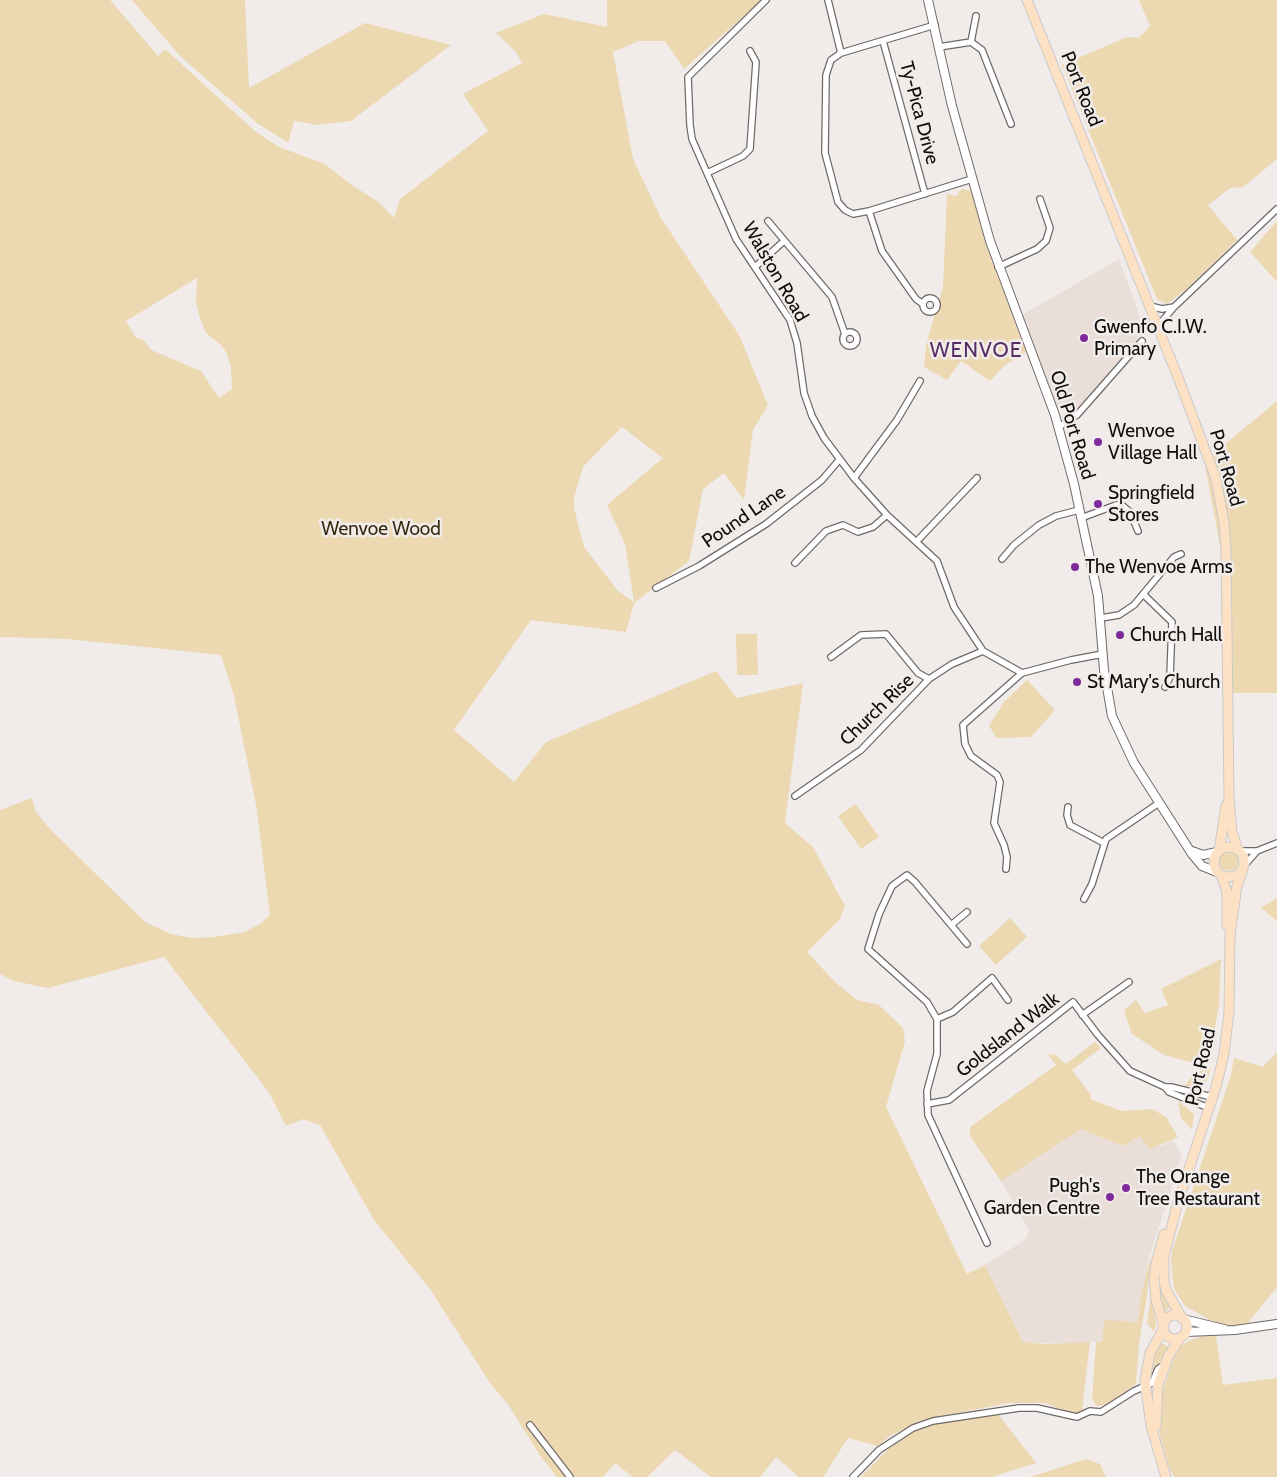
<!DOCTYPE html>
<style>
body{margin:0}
canvas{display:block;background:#f1ecea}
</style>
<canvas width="1277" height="1477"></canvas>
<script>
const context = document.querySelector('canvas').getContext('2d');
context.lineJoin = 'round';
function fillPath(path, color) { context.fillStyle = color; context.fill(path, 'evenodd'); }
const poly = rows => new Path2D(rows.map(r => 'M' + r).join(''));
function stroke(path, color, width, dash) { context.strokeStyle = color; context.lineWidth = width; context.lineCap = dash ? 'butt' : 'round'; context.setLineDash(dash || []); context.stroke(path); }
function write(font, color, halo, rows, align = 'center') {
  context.font = font + ' Cabin,sans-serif'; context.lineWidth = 5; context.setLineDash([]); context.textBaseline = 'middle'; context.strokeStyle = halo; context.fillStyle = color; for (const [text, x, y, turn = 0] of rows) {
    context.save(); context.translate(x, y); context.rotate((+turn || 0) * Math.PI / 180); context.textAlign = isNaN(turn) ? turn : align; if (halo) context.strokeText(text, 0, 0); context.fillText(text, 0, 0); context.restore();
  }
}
fillPath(poly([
 [1119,259,1139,314,1139,334,1136,341,1077,409,1067,414,1056,404,1022,315],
 [1081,1129,1123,1146,1140,1136,1162,1146,1172,1140,1182,1155,1148,1261,1138,1322,1102,1341,1076,1344,1023,1342,985,1265,1025,1240,1029,1230,1001,1181]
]), '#eaded8');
fillPath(poly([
 [0,0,110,0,158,56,165,49,256,132,279,147,325,164,349,183,380,203,394,218,400,199,488,131,463,94,522,63,516,52,496,33,544,14,607,27,607,0,762,0,684,69,665,41,639,41,613,52,633,159,661,218,739,335,768,405,753,430,744,500,724,473,703,489,689,561,634,603,626,632,531,620,454,730,514,782,546,742,716,671,737,698,803,683,785,823,813,847,845,906,840,919,807,952,836,983,857,1000,879,1005,903,1028,905,1041,886,1107,967,1274,985,1265,1023,1342,1046,1344,1090,1342,1082,1411,1077,1414,1044,1403,1008,1403,930,1418,891,1435,878,1446,848,1438,823,1477,799,1477,776,1457,760,1477,711,1477,675,1450,647,1477,633,1477,615,1463,603,1477,557,1477,541,1457,507,1403,490,1383,430,1289,374,1220,320,1125,303,1119,286,1126,268,1091,164,957,48,988,14,981,0,974,0,810,32,798,36,812,50,829,145,922,171,934,192,938,215,937,244,932,260,924,270,915,257,810,234,696,221,655,68,639,0,637],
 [197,278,196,302,199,315,206,333,221,345,226,352,231,367,232,389,219,398,201,371,151,350,144,340,136,338,126,321],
 [622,427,663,458,607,505,625,544,634,602,618,591,584,547,574,508,574,498,583,467],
 [132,0,245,0,249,88,365,23,451,45,351,121,318,125,294,121,288,143,257,123,180,56],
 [1139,0,1277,0,1277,159,1243,187,1230,188,1208,205,1237,240,1189,287,1167,304,1157,299,1062,65,1127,37,1139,38,1150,26],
 [963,189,971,191,985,242,1026,352,1005,365,990,381,961,361,947,380,924,367,926,345,943,287,947,194,957,196,959,191],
 [1277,221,1277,282,1250,252],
 [1277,401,1277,693,1224,693,1223,561,1205,465,1224,445],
 [736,634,757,634,758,675,737,675],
 [1027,680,1055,710,1031,737,997,738,989,726,1004,702],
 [856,804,879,837,861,849,838,816],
 '1219 861a10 10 0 1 1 20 0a10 10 0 1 1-20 0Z',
 [1277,898,1277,921,1261,908],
 [1010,918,1027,937,996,965,979,946],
 [1221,959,1219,1006,1207,1064,1201,1065,1164,1055,1132,1034,1124,1010,1136,1000,1145,1013,1168,1005,1161,989],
 [1095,1042,1101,1048,1072,1070,1091,1095,1090,1099,1122,1111,1152,1109,1166,1117,1178,1137,1150,1149,1140,1136,1123,1146,1081,1129,1001,1181,970,1136,970,1127,1056,1065,1048,1054,1055,1055,1066,1064],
 [1277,1052,1277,1287,1247,1324,1229,1327,1210,1320,1185,1306,1174,1289,1171,1263,1172,1251,1231,1075,1234,1058,1263,1067],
 [1211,1069,1206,1082,1202,1086,1184,1086,1196,1072],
 [1178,1101,1194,1114,1192,1130,1181,1118],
 [1151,1255,1147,1295,1139,1343,1136,1384,1108,1404,1097,1406,1092,1399,1096,1342,1102,1341,1105,1320,1138,1322,1141,1295],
 [1159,1271,1163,1291,1170,1308,1164,1312,1159,1293],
 [1151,1295,1156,1323,1154,1332,1147,1323],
 [1210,1334,1216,1335,1223,1385,1277,1378,1277,1477,1174,1477,1169,1467,1159,1431,1163,1390,1173,1360,1180,1347,1188,1341],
 [1161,1343,1169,1347,1148,1382,1153,1357],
 [998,1414,1036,1463,991,1477,861,1477,896,1441,914,1430,936,1424],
 [1086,1459,1100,1464,1106,1477,1030,1477]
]), '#ecd8b1');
const minor = poly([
 [766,0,688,77,690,125,692,139,736,239,790,320,797,343,804,393,812,416,824,438,854,478,887,515,937,561,954,607,983,651,1022,673,1071,660,1103,654],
 [828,0,841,53],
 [935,25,841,53,831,60,826,75,825,153,829,168,838,202,845,210,853,214,869,211,972,179],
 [883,41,925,194],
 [971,42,976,16],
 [939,47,971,42,982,50,1011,124],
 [707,173,743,156,750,149,756,62,750,51],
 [869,211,882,251,916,299,923,304],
 [768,221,832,297,845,334],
 [755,267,784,241],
 [998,267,1037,249,1046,241,1050,228,1040,199],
 '923 305a7 7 0 1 1 14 0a7 7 0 1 1-14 0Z',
 [1150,306,1162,309,1174,307],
 [1158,326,1174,307,1277,209],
 '843 339a7 7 0 1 1 14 0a7 7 0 1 1-14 0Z',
 [1059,427,1077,415,1142,341],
 [854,478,897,420,920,381],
 [1081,518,1116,505,1123,506,1130,512,1138,531],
 [917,541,977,478],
 [1002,559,1014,545,1039,525,1056,516,1079,510],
 [795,563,826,531,843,525,858,532,873,527,887,515],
 [656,588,699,566,766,524,822,480,839,460],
 [1143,594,1172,622,1170,677,1165,687],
 [1101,618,1119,615,1134,605,1174,557,1181,554],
 [831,657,861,635,886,634,918,673,929,679],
 [795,796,861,750,929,679,952,664,983,651],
 [1068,807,1067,815,1070,825,1104,843],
 [1240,851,1257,851,1277,843],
 [1244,866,1257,851],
 [1006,869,1007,857,1004,845,994,823,1000,782,997,775,971,756,965,744,963,725,1022,673],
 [1084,899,1092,884,1106,839,1159,803],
 [951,925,967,912],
 [967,944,915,882,907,875,892,886,879,914,868,949,927,1002,937,1019,937,1054,927,1091,928,1115,987,1243],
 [1082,1015,1129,982],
 [937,1019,953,1012,992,978,1008,1000],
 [1165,1087,1169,1092,1209,1108],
 [927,1104,949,1100,1073,1002,1098,1035,1130,1071,1165,1087,1171,1087,1212,1097],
 [530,1425,570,1477],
 [853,1477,879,1450,913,1428,933,1421,1019,1408,1037,1408,1077,1417,1090,1411,1101,1412,1134,1391,1152,1383,1158,1369,1164,1365]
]);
const tertiary = poly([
 [928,0,952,106,990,241,1055,415,1074,484,1098,596,1104,670,1112,716,1134,763,1192,854,1202,866,1217,872],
 [1192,851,1203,855,1217,852],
 [1183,1319,1224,1329],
 [1186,1332,1235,1330,1277,1324]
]);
const primary = poly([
 [1027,0,1179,380,1216,479,1224,522,1226,550,1229,798,1232,832,1238,850],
 '1214 862a15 15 0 1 1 30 0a15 15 0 1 1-30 0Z',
 [1219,851,1226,805],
 [1221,875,1227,892,1227,925],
 '1163 1327a12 12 0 1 1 24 0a12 12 0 1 1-24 0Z',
 [1182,1318,1166,1290,1164,1281,1164,1256,1178,1202,1216,1087,1224,1054,1229,1012,1230,935,1237,886,1243,869],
 [1164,1326,1156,1300,1154,1279,1156,1264,1164,1234],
 [1164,1328,1150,1353,1145,1381,1151,1426,1166,1477],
 [1156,1426,1158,1385,1168,1357,1180,1338]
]);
stroke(minor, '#6f6a68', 8);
stroke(tertiary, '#6f6a68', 10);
stroke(primary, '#cacaca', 11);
stroke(minor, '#fff', 5.5);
stroke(tertiary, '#fff', 8);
stroke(primary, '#fde1c5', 9);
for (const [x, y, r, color] of [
 [1084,338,5,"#7f2a99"],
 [1098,442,5,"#7f2a99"],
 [1098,504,5,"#7f2a99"],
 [1075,567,5,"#7f2a99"],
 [1120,635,5,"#7f2a99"],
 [1077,682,5,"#7f2a99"],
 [1126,1188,5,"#7f2a99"],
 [1110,1197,5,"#7f2a99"]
]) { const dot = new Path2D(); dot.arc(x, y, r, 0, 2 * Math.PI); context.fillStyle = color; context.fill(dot); stroke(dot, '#f1ecea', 2); }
write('19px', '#0e0d0c', '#f1ecea', [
 ["Port Road",1081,89,68],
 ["Ty-Pica Drive",919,113,75],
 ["Walston Road",775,272,60],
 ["Old Port Road",1072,425,73],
 ["Port Road",1226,468,74],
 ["Pound Lane",744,517,-34],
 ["Church Rise",877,710,-44],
 ["Goldsland Walk",1008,1035,-38],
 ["Port Road",1201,1067,-77]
]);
write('19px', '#0e0d0c', '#f1ecea', [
 ["Gwenfo C.I.W.",1094,327],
 ["Primary",1094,349],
 ["Wenvoe",1108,431],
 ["Village Hall",1108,453],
 ["Springfield",1108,493],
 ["Stores",1108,515],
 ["The Wenvoe Arms",1085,567],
 ["Church Hall",1130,635],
 ["St Mary's Church",1087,682],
 ["The Orange",1136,1177],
 ["Tree Restaurant",1136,1199],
 ["Pugh's",1100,1186,"right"],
 ["Garden Centre",1100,1208,"right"]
], 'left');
write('19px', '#35290e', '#f1ecea', [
 ["Wenvoe Wood",381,529]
]);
context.letterSpacing = '1px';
write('21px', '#552d63', '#f1ecea', [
 ["WENVOE",976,351]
]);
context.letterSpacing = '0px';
</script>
